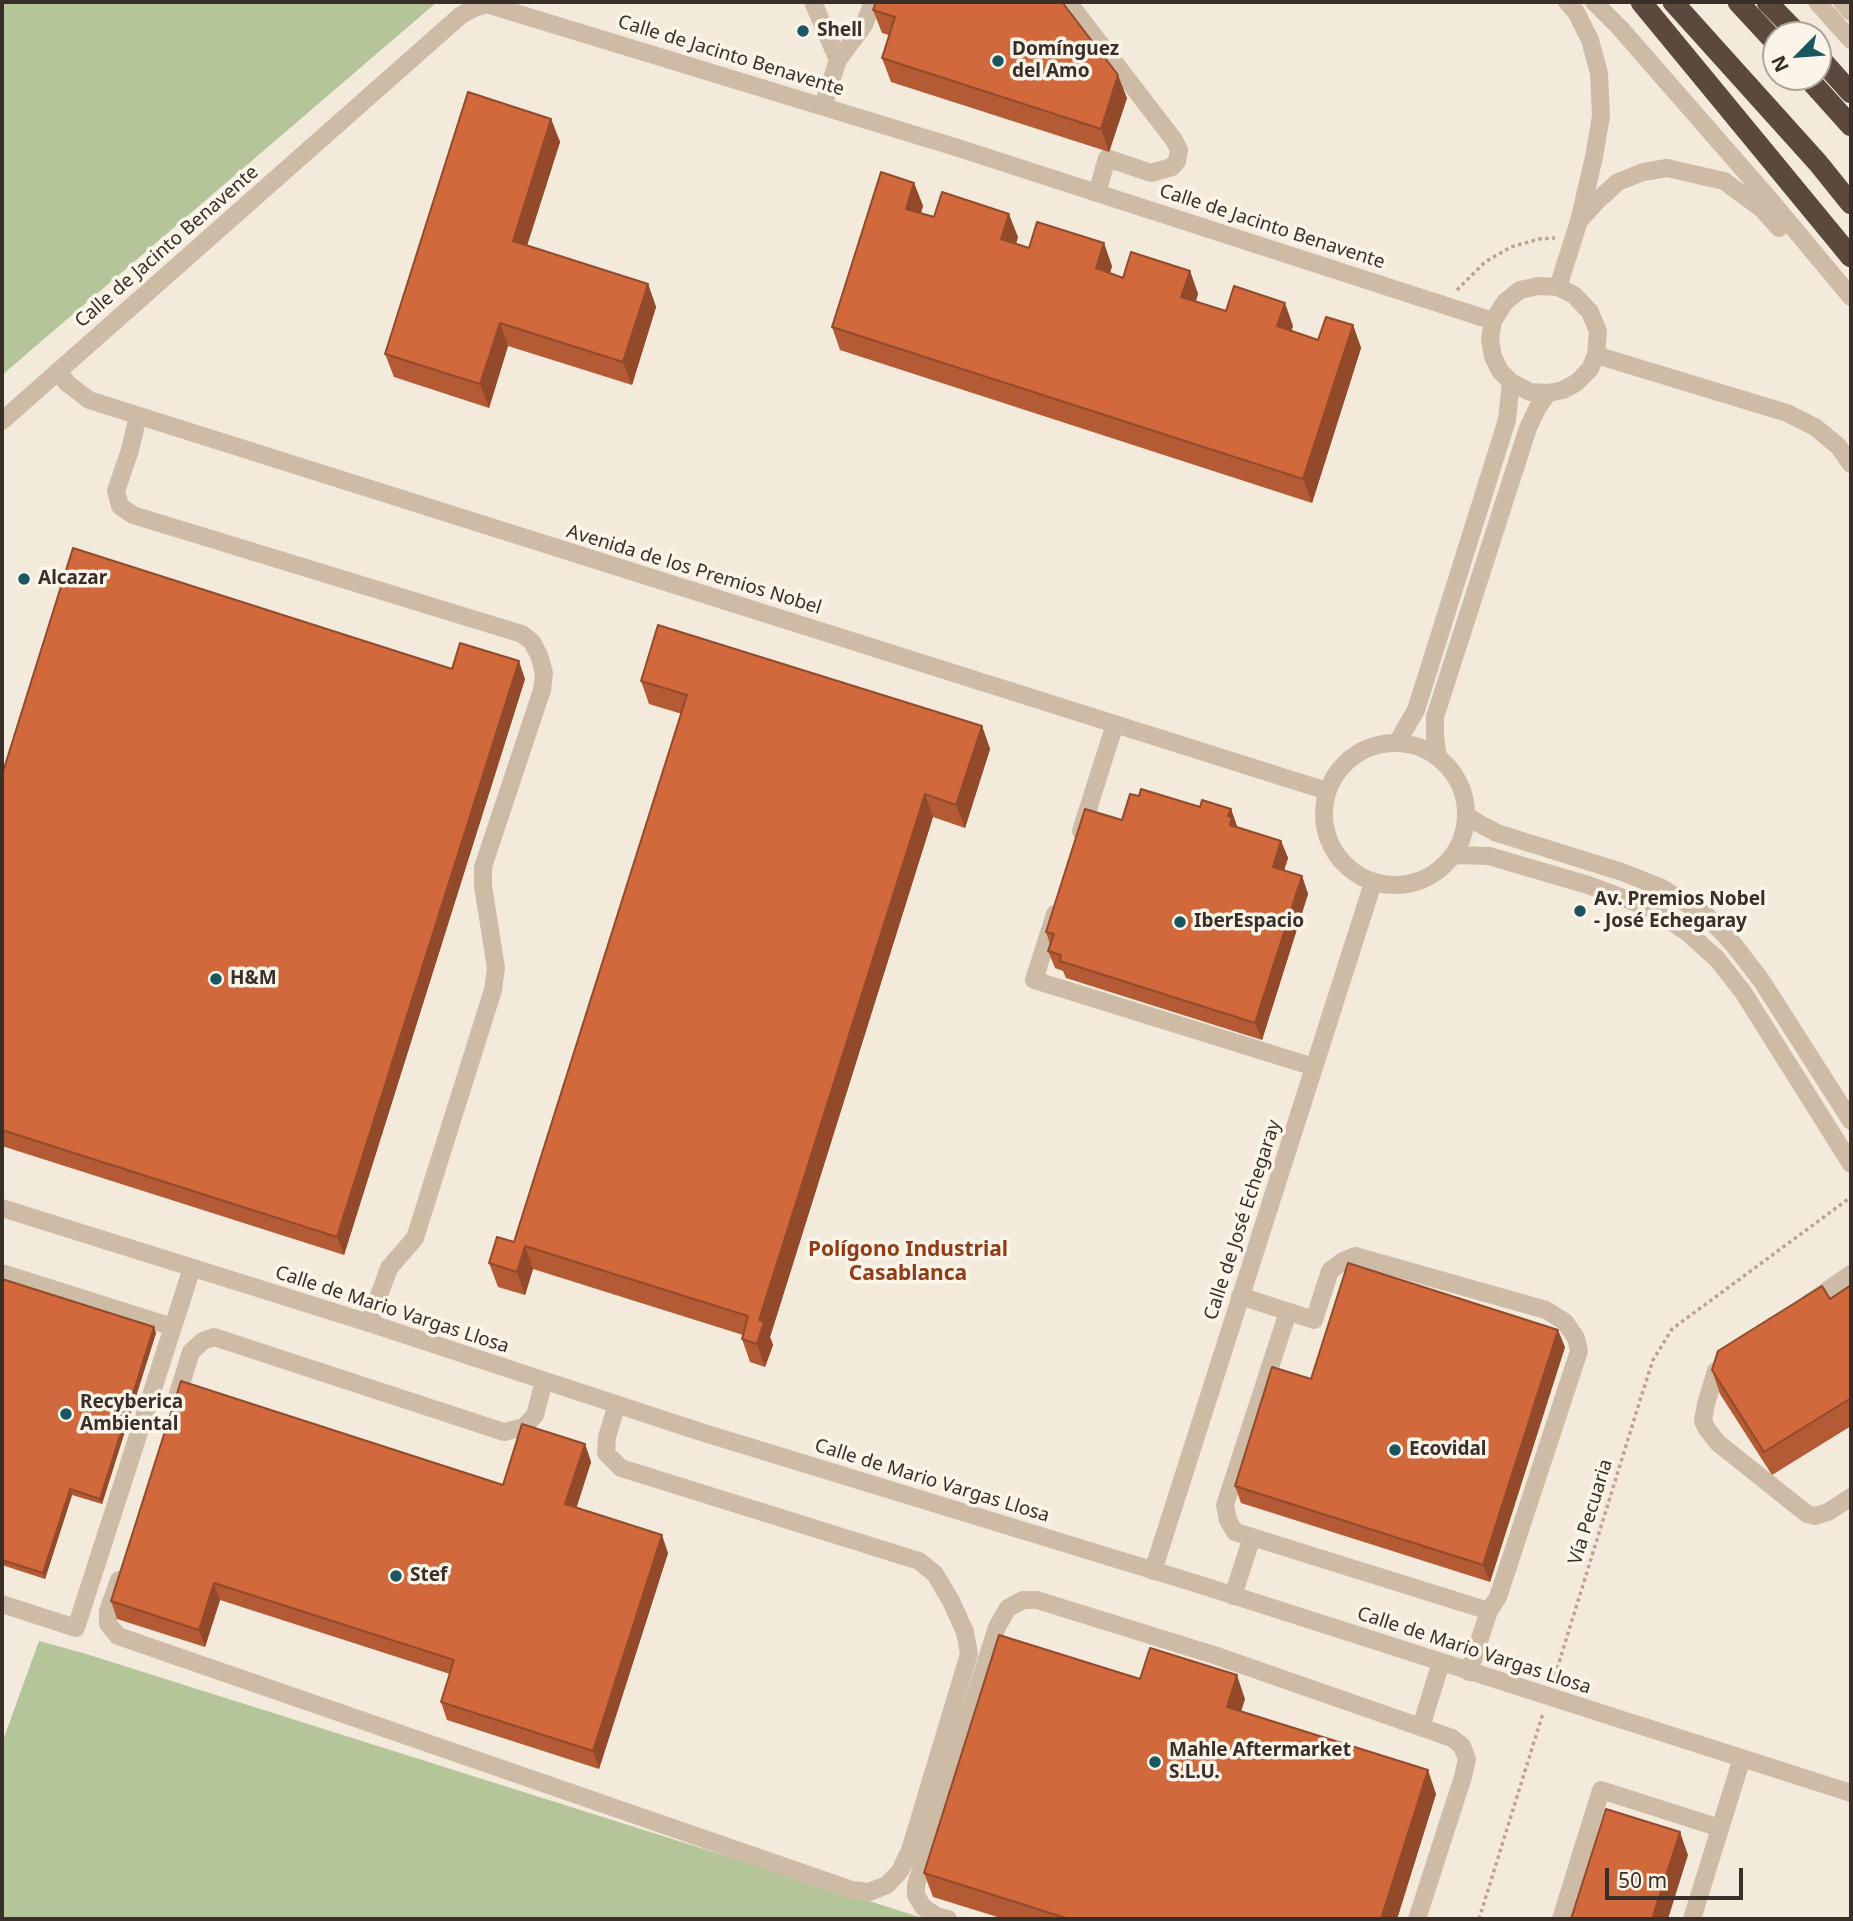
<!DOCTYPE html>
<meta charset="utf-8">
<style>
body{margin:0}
#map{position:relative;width:1853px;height:1921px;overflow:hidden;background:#f4eadc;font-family:"Noto Sans",sans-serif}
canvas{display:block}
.frame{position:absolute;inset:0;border:4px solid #392e28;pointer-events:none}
.north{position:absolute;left:1762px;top:21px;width:70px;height:70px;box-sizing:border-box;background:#fbf4e9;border:2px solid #ada59c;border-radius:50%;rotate:245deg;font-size:19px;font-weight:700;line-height:28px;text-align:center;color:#392e28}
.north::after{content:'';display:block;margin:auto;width:24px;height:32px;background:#19565f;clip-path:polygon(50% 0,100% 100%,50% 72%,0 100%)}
.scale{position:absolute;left:1605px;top:1868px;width:138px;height:32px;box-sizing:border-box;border:4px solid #392e28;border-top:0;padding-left:9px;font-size:21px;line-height:24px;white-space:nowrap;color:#392e28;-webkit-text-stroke:5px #fbf4e9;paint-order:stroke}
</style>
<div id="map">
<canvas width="1853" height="1921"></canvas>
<div class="frame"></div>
<div class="north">N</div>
<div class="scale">50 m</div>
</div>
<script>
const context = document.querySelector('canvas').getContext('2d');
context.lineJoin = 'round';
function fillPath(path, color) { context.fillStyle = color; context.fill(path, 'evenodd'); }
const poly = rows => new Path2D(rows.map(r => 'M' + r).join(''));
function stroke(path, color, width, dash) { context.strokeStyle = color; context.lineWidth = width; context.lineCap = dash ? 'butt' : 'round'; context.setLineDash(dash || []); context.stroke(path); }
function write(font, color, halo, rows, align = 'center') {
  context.font = font + ' "Noto Sans",sans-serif'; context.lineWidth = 7; context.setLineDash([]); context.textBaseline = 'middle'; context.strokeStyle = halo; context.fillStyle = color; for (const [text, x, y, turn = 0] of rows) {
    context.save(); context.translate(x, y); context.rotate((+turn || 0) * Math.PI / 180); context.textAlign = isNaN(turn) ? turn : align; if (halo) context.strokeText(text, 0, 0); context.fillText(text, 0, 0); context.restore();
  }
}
fillPath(poly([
 [2,2,437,2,2,375],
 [39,1641,83,1653,926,1919,2,1919,2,1743]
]), '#b4c59a');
stroke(poly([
 [1457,290,1485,262,1511,247,1539,239,1555,238],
 [1553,1682,1642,1394,1653,1360,1672,1329,1851,1197],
 [1479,1919,1543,1713]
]), '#baa490', 3.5, [3.5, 3.5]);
stroke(poly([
 [813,2,838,60],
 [1068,2,1174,140,1179,150,1177,161,1172,167,1151,173,1107,158,1097,193],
 [1594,2,1620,28,1771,201,1851,297],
 [1817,2,1851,40],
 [1842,2,1851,12],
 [823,106,838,60,864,25,873,2],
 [1579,221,1598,200,1618,182,1643,172,1667,168,1724,181,1762,209,1779,228],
 [1558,287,1579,221,1594,157,1601,116,1599,73,1590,40,1576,12,1567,2],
 [1596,355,1787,413,1815,427,1838,446,1851,464],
 [58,371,67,383,89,400,1327,791],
 [138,416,130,450,116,491,120,506,133,515,522,634,532,642,539,655,544,673,542,690,483,867,483,886,496,968,493,990,415,1238,389,1268,369,1323],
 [2,421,460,16,472,9,486,4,955,147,1493,321],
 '1324 814a71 71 0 1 1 142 0a71 71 0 1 1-142 0Z',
 [1397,743,1416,710,1507,420,1511,382],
 [1438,757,1435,737,1435,717,1528,428,1538,407,1548,393,1563,390,1576,383,1590,369,1596,355,1598,331,1590,312,1574,295,1558,287,1538,286,1520,290,1505,302,1493,321,1490,339,1493,357,1500,371,1511,382,1530,392,1548,393],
 [1466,815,1480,824,1497,833,1622,872,1660,887,1707,916,1734,945,1761,980,1851,1121],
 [1081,831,1115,724],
 [1454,855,1489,856,1588,885,1650,908,1687,932,1717,959,1743,992,1851,1164],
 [1055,914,1034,980,1314,1067],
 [2,1208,369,1323,701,1432,1201,1585,1851,1793],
 [2,1273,173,1327],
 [1240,1296,1314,1320,1330,1271,1343,1261,1355,1256,1546,1310,1565,1322,1576,1338,1579,1351,1498,1597,1489,1611],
 [1808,1304,1851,1274],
 [1729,1362,1716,1371,1706,1404,1703,1421,1707,1429,1718,1443,1807,1514,1815,1516,1828,1512,1851,1497],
 [175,1403,191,1352,203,1341,214,1337,504,1432,524,1427,535,1415,544,1381],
 [1252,1537,1235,1532,1228,1520,1225,1505,1288,1312],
 [1153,1571,1373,883],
 [119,1580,108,1611,108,1624,118,1636,852,1890,869,1892,887,1885,900,1871,910,1850,969,1654,965,1632,951,1601,935,1574,919,1561,621,1468,606,1453,607,1437,617,1404],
 [1233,1596,1252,1537,1489,1611,1469,1672],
 [2,1604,76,1628,192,1268],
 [1421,1727,1441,1662],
 [948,1919,936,1916,923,1907,916,1895,916,1885,997,1627,1008,1608,1023,1600,1037,1600,1214,1655,1452,1738,1462,1746,1467,1759,1463,1777,1417,1919],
 [1561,1919,1601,1790,1720,1828],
 [1692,1919,1742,1758]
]), '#cebba6', 18);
stroke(poly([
 [1641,2,1851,257],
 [1673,2,1818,163,1851,204],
 [1738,2,1776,43],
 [1767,2,1799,35],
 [1818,56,1851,93],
 [1807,77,1851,126]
]), '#5b493e', 21);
fillPath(poly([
 [873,10,1127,98,1109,152,891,82,882,58,889,35,882,33],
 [551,119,560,142,527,246,648,284,656,307,632,385,508,346,489,408,394,377,385,354],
 [914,183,923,206,921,213,1018,237,1016,244,1029,248,1112,266,1110,273,1123,278,1190,271,1198,294,1196,301,1226,311,1293,326,1291,331,1318,340,1353,325,1361,348,1312,503,840,350,832,327],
 [452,669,525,679,344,1255,2,1146,2,775],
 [641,681,982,726,990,749,965,828,933,817,770,1337,773,1345,765,1367,750,1362,742,1339,743,1335,533,1269,525,1295,498,1287,489,1263,514,1242,682,714,649,704],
 [1139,796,1200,807,1231,809,1237,827,1281,841,1288,858,1284,871,1302,876,1308,894,1262,1040,1066,978,1063,971,1055,968,1048,951,1050,944,1046,932],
 [2,1279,156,1333,102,1504,72,1495,45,1579,2,1565],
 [1851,1285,1851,1426,1772,1475,1720,1394,1712,1370],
 [1565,1347,1490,1582,1241,1503,1235,1486,1311,1379],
 [585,1444,591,1462,576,1508,668,1553,599,1769,447,1720,441,1702,450,1674,220,1600,205,1647,117,1619,111,1601,503,1485],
 [1140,1679,1245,1699,1241,1711,1436,1794,1397,1919,1004,1919,933,1897,924,1873]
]), '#b45a34');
fillPath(poly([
 [1118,75,1127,98,1109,152,1101,129],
 [551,119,560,142,521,264,513,241],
 [914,183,923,206,915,232,906,209],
 [1009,214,1018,237,1010,262,1001,239],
 [1104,243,1112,266,1104,292,1096,268],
 [1190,271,1198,294,1190,320,1181,297],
 [648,284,656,307,632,385,623,362],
 [1285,303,1293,326,1285,350,1277,326],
 [500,323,508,346,489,408,480,384],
 [1353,325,1361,348,1312,503,1303,479],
 [519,661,525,679,344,1255,337,1237],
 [982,726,990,749,965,828,956,805],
 [925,794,933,817,770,1337,773,1345,765,1367,757,1344,759,1320],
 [1231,809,1237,826,1236,828,1230,825,1228,816],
 [1281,841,1288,858,1279,885,1273,867],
 [1302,876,1308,894,1262,1040,1255,1023],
 [525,1246,533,1269,525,1295,517,1272],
 [154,1327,156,1333,102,1504,100,1499],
 [1558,1330,1565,1347,1490,1582,1483,1565],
 [585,1444,591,1462,572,1522,565,1504],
 [70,1489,72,1495,45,1579,43,1573],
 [662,1535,668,1553,599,1769,593,1751],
 [214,1583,220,1600,205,1647,199,1630],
 [1237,1675,1245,1699,1235,1730,1227,1707],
 [1428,1770,1436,1794,1397,1919,1381,1919],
 [1680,1832,1688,1855,1668,1919,1652,1919]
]), '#924a2b');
const building = poly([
 [876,2,1062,2,1118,75,1101,129,882,58,895,17,873,10,876,2],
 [468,92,551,119,513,241,648,284,623,362,500,323,480,384,385,354,468,92],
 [881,172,914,183,906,209,934,217,942,192,1009,214,1001,239,1029,248,1037,222,1104,243,1096,268,1123,278,1131,252,1190,271,1181,297,1226,311,1234,286,1285,303,1277,326,1318,340,1326,317,1353,325,1303,479,832,327,881,172],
 [73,548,452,669,460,643,519,661,337,1237,2,1130,2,775,73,548],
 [658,625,982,726,956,805,925,794,759,1320,764,1322,757,1344,742,1339,748,1316,525,1246,517,1272,489,1263,497,1237,514,1242,687,695,641,681,658,625],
 [1141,789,1200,807,1202,800,1231,809,1228,816,1232,817,1230,825,1281,841,1273,867,1302,876,1255,1023,1060,961,1061,955,1048,951,1054,934,1046,932,1085,809,1122,820,1130,794,1139,796,1141,789],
 [1348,1263,1558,1330,1483,1565,1235,1486,1272,1367,1311,1379,1348,1263],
 [2,1279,154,1327,100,1499,70,1489,43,1573,2,1560,2,1279],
 [1851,1285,1851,1398,1764,1452,1712,1370,1718,1351,1822,1286,1830,1299,1851,1285],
 [181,1381,503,1485,522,1424,585,1444,565,1504,662,1535,593,1751,441,1702,454,1660,214,1583,199,1630,111,1601,181,1381],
 [999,1635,1140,1679,1150,1648,1237,1675,1227,1707,1428,1770,1381,1919,1069,1919,924,1873,999,1635],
 [1606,1809,1680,1832,1652,1919,1571,1919,1606,1809]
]);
fillPath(building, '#d1693d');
stroke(building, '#924a2b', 2);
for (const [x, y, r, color] of [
 [803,31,7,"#19565f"],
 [998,61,7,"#19565f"],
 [24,579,7,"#19565f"],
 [1580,911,7,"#19565f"],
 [1180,922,7,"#19565f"],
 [216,979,7,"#19565f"],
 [66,1414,7,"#19565f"],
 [1395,1450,7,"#19565f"],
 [396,1576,7,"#19565f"],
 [1155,1762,7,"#19565f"]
]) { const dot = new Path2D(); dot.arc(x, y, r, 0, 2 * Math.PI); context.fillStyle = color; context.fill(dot); stroke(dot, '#fbf4e9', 2.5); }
write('bold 19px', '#392e28', '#fbf4e9', [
 ["Shell",817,31],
 ["Domínguez",1012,50],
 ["del Amo",1012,72],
 ["Alcazar",38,579],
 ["Av. Premios Nobel",1594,900],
 ["- José Echegaray",1594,922],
 ["IberEspacio",1194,922],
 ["H&M",230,979],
 ["Recyberica",80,1403],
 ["Ambiental",80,1425],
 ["Ecovidal",1409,1450],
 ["Stef",410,1576],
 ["Mahle Aftermarket",1169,1751],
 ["S.L.U.",1169,1773]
], 'left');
write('19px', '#392e28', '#fbf4e9', [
 ["Calle de Jacinto Benavente",731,56,17],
 ["Calle de Jacinto Benavente",1272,227,18],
 ["Calle de Jacinto Benavente",167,247,-41],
 ["Avenida de los Premios Nobel",694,570,17],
 ["Calle de José Echegaray",1243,1220,-72],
 ["Calle de Mario Vargas Llosa",392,1310,18],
 ["Calle de Mario Vargas Llosa",932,1481,17],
 ["Vía Pecuaria",1591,1512,-73],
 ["Calle de Mario Vargas Llosa",1474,1651,18]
]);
write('bold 21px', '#903c19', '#fbf4e9', [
 ["Polígono Industrial",908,1250],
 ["Casablanca",908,1274]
]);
</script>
